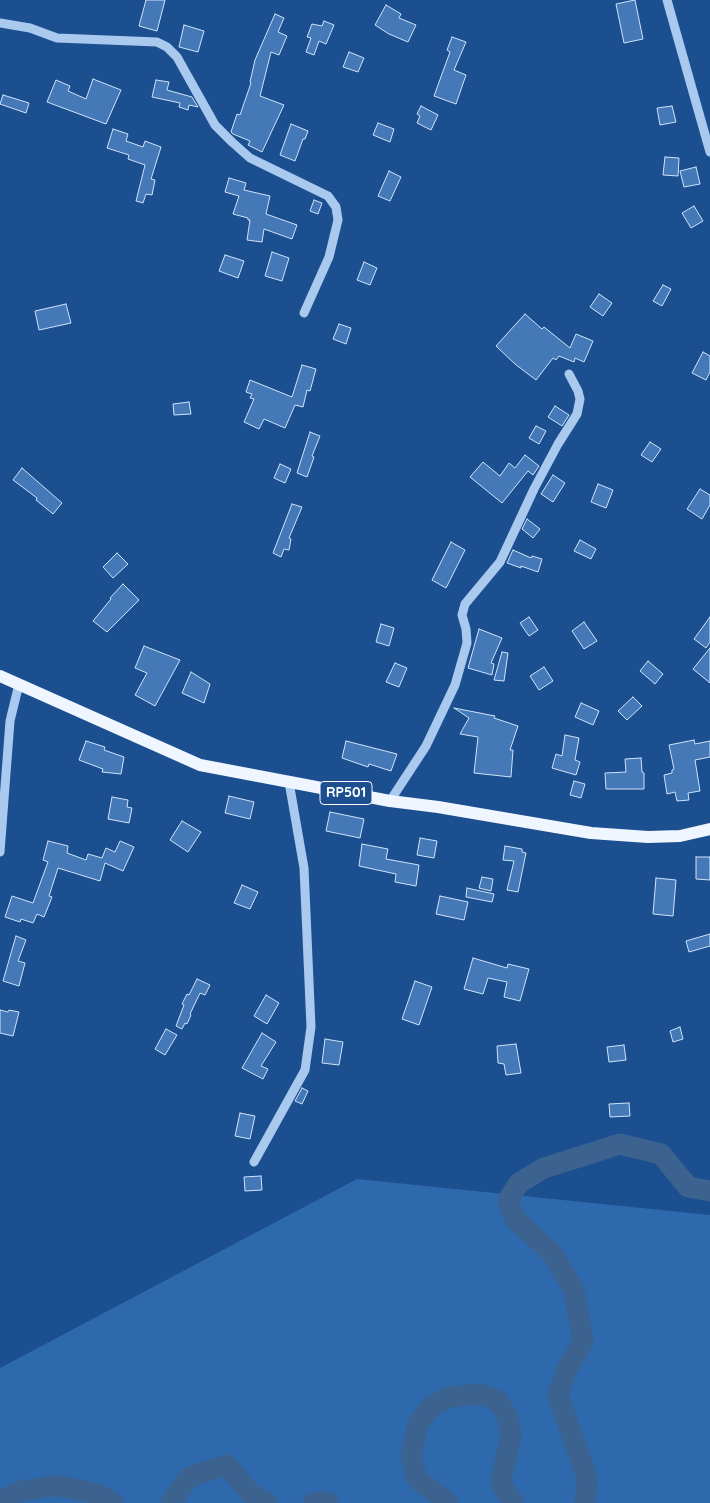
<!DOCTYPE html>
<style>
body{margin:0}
canvas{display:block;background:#1b4f8f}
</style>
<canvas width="710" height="1503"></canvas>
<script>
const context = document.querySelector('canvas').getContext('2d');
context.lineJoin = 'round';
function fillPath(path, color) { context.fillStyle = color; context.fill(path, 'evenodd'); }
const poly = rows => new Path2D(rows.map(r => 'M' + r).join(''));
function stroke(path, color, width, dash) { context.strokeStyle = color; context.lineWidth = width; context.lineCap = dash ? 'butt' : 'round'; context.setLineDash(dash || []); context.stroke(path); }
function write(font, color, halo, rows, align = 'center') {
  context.font = font + ' Quicksand,sans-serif'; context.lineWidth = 5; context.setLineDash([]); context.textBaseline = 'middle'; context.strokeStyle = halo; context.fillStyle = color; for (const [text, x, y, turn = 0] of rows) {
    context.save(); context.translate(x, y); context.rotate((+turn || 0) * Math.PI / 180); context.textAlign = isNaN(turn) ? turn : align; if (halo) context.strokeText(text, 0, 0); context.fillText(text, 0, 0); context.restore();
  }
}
fillPath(poly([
 [357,1179,710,1215,710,1503,0,1503,0,1368]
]), '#2e69ad');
stroke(poly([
 [2,1503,3,1500,21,1491,51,1486,71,1488,101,1495,113,1503],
 [171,1503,189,1477,227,1465,251,1494,267,1503],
 [313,1503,326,1502,328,1503],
 [448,1503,417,1479,411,1456,418,1424,431,1407,449,1397,480,1394,498,1401,508,1418,511,1436,502,1476,502,1485,513,1503],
 [585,1503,587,1478,558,1395,567,1369,583,1341,574,1290,552,1253,515,1219,508,1200,519,1183,544,1168,620,1144,661,1154,688,1187,710,1191]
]), '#3c6290', 21);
const building = poly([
 [146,0,165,0,157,31,139,26,146,0],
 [635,0,643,39,624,43,616,4,635,0],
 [386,5,401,14,399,18,416,25,408,42,389,34,375,25,386,5],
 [275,14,284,18,278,32,287,36,279,55,271,52,260,96,284,105,262,152,248,145,250,141,233,134,231,132,237,114,240,115,251,83,250,82,255,60,275,14],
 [324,21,334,25,326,44,319,41,314,55,306,52,311,38,307,37,312,24,322,26,324,21],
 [184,25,204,31,198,52,179,47,184,25],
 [452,37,466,42,454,70,466,75,456,104,434,96,450,52,447,50,452,37],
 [349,52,364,58,358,72,343,67,349,52],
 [93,79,121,90,106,124,47,102,56,80,70,86,68,91,86,99,93,79],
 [156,80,169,82,167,90,192,97,198,107,189,105,188,110,179,107,180,103,152,97,156,80],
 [3,95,29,103,26,113,0,104,3,95],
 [421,106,438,115,431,130,417,123,420,116,417,114,421,106],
 [672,106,676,122,660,125,657,108,672,106],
 [378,123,394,129,390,142,373,135,378,123],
 [291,124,308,131,305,139,303,139,295,161,280,155,291,124],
 [113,129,128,134,126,141,143,147,145,141,161,147,151,179,155,180,152,195,146,194,143,203,136,201,145,165,128,159,129,155,107,148,113,129],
 [665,157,679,158,678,176,663,175,665,157],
 [696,167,700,184,684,187,680,171,696,167],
 [389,171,401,177,390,201,378,196,389,171],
 [229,178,246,183,244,190,270,196,266,214,297,225,292,239,264,229,262,242,247,240,250,220,248,220,248,218,233,214,239,196,225,192,229,178],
 [314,200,322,203,318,214,310,211,314,200],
 [694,206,703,221,691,228,682,213,694,206],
 [272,252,289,258,282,281,265,276,272,252],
 [225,255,244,261,238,278,219,271,225,255],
 [364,262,377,268,370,285,357,280,364,262],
 [663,285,671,289,662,306,653,301,663,285],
 [599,294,612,303,603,316,590,307,599,294],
 [66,304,71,323,39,330,35,311,66,304],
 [525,314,542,329,544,327,570,348,576,334,593,341,584,362,575,358,574,362,559,356,556,360,553,358,536,380,515,364,496,346,525,314],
 [339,324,351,328,346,344,333,339,339,324],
 [703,352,710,356,710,372,706,380,692,373,703,352],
 [302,365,316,369,310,391,307,390,303,407,295,405,285,428,264,419,259,429,244,422,254,399,250,398,252,394,246,392,250,380,292,397,302,365],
 [189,402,191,414,174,415,173,404,189,402],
 [555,406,569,415,562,426,548,417,555,406],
 [536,426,546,431,539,444,529,438,536,426],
 [310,432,320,436,312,456,314,457,307,477,297,473,310,432],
 [650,442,661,449,652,462,641,455,650,442],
 [525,455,539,466,533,475,528,471,502,503,470,477,483,462,500,476,509,463,515,468,525,455],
 [280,464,291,469,285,483,274,478,280,464],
 [22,468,62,503,53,514,36,500,37,498,13,480,22,468],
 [553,475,565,483,553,502,541,494,553,475],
 [598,484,613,490,606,508,591,502,598,484],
 [700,489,710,495,710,505,702,519,687,509,700,489],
 [292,504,302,507,289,538,291,539,289,550,284,549,281,557,273,553,292,504],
 [527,519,540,529,533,538,522,529,527,519],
 [580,540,596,549,591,559,574,551,580,540],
 [451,542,465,550,446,588,432,580,451,542],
 [513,550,531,558,532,556,542,559,538,572,521,566,521,568,507,563,513,550],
 [117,553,128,564,113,578,103,567,117,553],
 [123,584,139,600,107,632,93,621,111,599,110,598,123,584],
 [529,617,538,630,529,636,520,623,529,617],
 [710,617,710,642,706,648,694,639,710,617],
 [584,622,597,641,584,649,572,631,584,622],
 [381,624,394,628,389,646,376,642,381,624],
 [479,629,502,638,491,663,494,664,492,675,468,668,479,629],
 [144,646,180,660,155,706,135,695,147,673,135,668,144,646],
 [710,648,710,683,693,669,710,648],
 [502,652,508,653,504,681,494,680,502,652],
 [648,661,663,674,655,684,640,671,648,661],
 [395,663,407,668,399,687,386,682,395,663],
 [544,667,553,681,539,690,530,676,544,667],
 [191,672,210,684,204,703,182,693,191,672],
 [633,697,642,706,627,720,618,711,633,697],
 [581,703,599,711,593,725,575,717,581,703],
 [454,708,495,716,494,718,518,726,510,750,513,750,511,777,474,773,478,737,460,734,469,718,454,708],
 [565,735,579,738,575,760,580,762,576,775,552,768,556,754,562,756,565,735],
 [694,740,695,744,710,741,710,757,695,760,700,791,688,793,689,800,677,801,675,792,667,794,664,775,672,773,672,770,674,769,669,745,694,740],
 [86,741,105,747,104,750,124,757,121,774,102,772,103,769,79,760,86,741],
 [346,741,397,754,391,771,369,764,368,767,342,758,346,741],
 [641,758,642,772,644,773,644,789,606,789,605,773,626,772,625,759,641,758],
 [574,781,585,784,581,798,570,795,574,781],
 [229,796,254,802,250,819,225,813,229,796],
 [112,797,128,800,127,807,132,808,129,823,108,819,112,797],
 [330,812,364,819,360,838,326,831,330,812],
 [182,821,201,832,188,852,170,840,182,821],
 [420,838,437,841,434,858,417,855,420,838],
 [48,841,68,846,67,853,86,860,88,854,102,858,106,848,115,852,120,841,134,847,123,871,105,863,100,881,58,868,49,896,52,897,44,917,37,914,33,923,21,919,20,922,5,917,12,896,33,903,48,862,43,860,48,841],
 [362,844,388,849,386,859,419,865,416,886,395,882,396,874,359,866,362,844],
 [505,846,522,849,522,852,526,853,518,892,507,890,514,861,503,860,505,846],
 [696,857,710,857,710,880,696,879,696,857],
 [482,877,493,879,491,891,479,888,482,877],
 [656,878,676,880,673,916,653,914,656,878],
 [242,885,258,892,250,909,234,903,242,885],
 [467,888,494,894,492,902,466,897,467,888],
 [440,896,468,902,464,920,436,914,440,896],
 [710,934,710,946,689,952,686,941,710,934],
 [16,936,26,940,18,961,25,963,19,986,3,981,16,936],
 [473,958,507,968,508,964,529,969,520,1001,504,997,507,982,488,978,483,994,464,989,473,958],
 [197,979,210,985,205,995,200,993,190,1014,191,1015,187,1024,185,1023,182,1029,176,1026,184,1005,182,1004,187,994,189,995,197,979],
 [415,981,432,987,419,1025,402,1019,415,981],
 [266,995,279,1003,267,1024,254,1016,266,995],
 [0,1010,8,1012,9,1010,19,1012,13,1036,0,1033,0,1010],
 [680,1027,683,1039,673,1042,670,1031,680,1027],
 [166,1029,177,1035,165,1055,155,1049,166,1029],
 [262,1033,276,1042,261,1066,268,1069,263,1079,242,1068,262,1033],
 [325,1039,343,1042,339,1065,322,1063,325,1039],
 [516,1044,521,1073,506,1075,504,1064,498,1063,497,1046,516,1044],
 [624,1045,626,1060,609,1062,607,1047,624,1045],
 [302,1088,308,1091,302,1104,295,1101,302,1088],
 [629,1103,630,1116,610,1117,609,1104,629,1103],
 [240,1113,255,1116,250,1139,235,1136,240,1113],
 [261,1176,262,1190,245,1191,244,1177,261,1176]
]);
fillPath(building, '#4478b7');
stroke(building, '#cfe3fa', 1);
stroke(poly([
 [667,0,710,152],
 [0,23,30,28,57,38,157,42,167,47,177,57,215,125,232,142,250,158,328,196,336,207,338,220,329,257,304,313],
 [390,801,426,746,455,685,467,643,466,629,462,615,465,604,500,562,534,489,558,444,577,414,580,399,578,391,569,374],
 [0,852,10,721,19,684],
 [254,1162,305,1070,311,1027,304,868,289,782]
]), '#a9c9ee', 9);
stroke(poly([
 [0,676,200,765,390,801,438,807,591,833,648,837,680,836,710,829]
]), '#f0f6ff', 12);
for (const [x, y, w] of [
 [346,793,52]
]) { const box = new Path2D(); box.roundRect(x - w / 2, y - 11.5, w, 23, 4); context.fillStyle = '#1b4f8f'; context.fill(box); stroke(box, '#fff', 1); }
write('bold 14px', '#fff', null, [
 ["RP501",346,793]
]);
</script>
